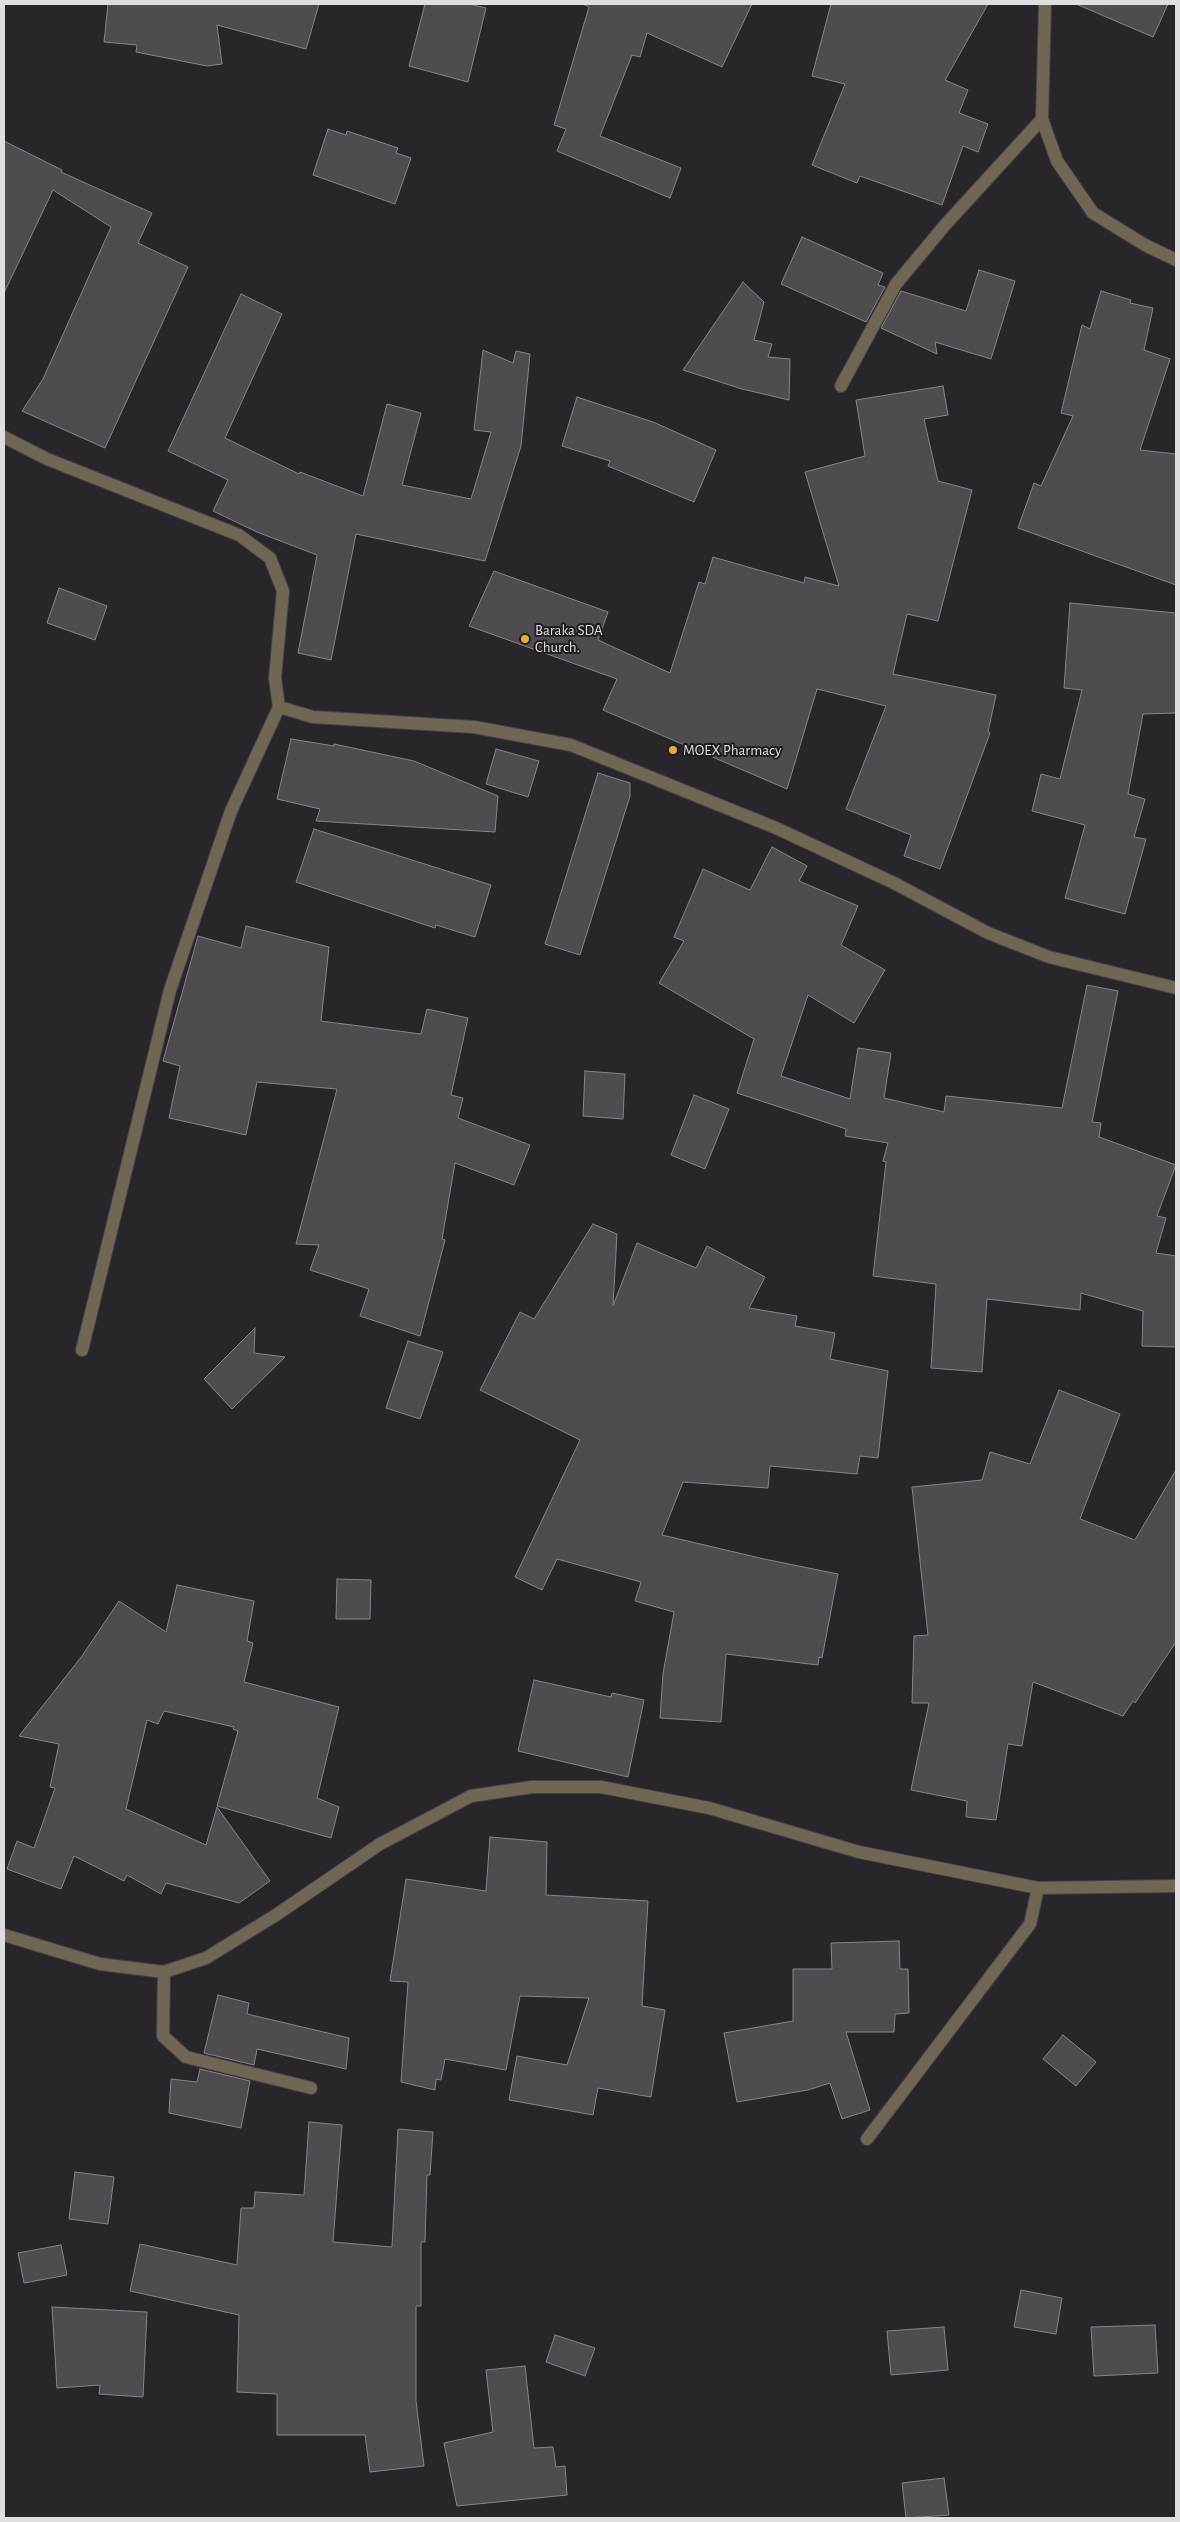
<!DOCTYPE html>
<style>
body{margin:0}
#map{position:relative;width:1180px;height:2522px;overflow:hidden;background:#29262b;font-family:"Alegreya Sans",sans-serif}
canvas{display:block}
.frame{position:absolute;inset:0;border:5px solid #e0dde1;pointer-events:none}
</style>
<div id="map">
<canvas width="1180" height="2522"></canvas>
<div class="frame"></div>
</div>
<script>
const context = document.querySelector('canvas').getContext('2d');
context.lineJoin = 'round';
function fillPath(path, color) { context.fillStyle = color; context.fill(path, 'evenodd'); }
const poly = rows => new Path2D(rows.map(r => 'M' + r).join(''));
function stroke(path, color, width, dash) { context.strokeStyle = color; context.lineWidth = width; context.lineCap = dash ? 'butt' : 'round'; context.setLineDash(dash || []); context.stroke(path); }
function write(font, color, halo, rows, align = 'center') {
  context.font = font + ' "Alegreya Sans",sans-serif'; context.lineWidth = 4; context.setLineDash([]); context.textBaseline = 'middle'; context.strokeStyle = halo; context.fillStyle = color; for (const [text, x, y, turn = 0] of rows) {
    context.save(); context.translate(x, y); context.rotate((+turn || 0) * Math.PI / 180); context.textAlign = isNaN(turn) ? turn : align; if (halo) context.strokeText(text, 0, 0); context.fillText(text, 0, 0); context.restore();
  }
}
const building = poly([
 [108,4,319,4,306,49,217,25,222,64,207,66,136,52,137,45,104,42,108,4],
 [425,4,469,4,486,8,468,82,409,66,425,4],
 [583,4,752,4,722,67,647,33,640,57,632,55,600,136,681,168,670,198,557,151,566,129,554,125,589,7,583,4],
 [831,4,988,4,945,80,968,90,959,113,988,124,978,152,963,146,942,205,860,176,857,183,812,165,845,84,812,76,831,4],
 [1076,4,1168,4,1153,37,1076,4],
 [328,129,346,135,347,131,398,148,396,153,411,158,395,204,313,175,328,129],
 [4,141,62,170,61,172,152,213,138,243,188,267,105,448,22,411,43,379,111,227,53,190,4,293,4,141],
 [802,237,883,273,878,285,885,287,866,322,781,284,802,237],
 [979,270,1015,281,991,359,935,342,937,354,881,328,901,291,966,311,979,270],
 [743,282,764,302,754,340,772,344,768,357,790,359,789,400,742,389,683,370,743,282],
 [1101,291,1131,300,1130,303,1153,308,1144,350,1170,359,1140,450,1176,454,1176,585,1018,528,1034,483,1041,486,1073,416,1061,413,1082,325,1090,329,1101,291],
 [241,294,282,314,225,438,299,474,300,472,363,496,387,404,421,413,402,485,471,499,491,432,474,430,483,350,513,363,516,351,530,354,521,446,485,561,356,534,331,660,298,653,317,555,257,532,213,511,228,480,168,451,241,294],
 [943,386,948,415,924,419,938,481,972,490,938,621,907,614,893,674,996,695,988,732,990,733,940,869,904,856,911,835,846,809,886,706,817,689,787,789,603,710,617,679,469,626,494,571,608,612,598,640,670,673,699,582,705,584,713,557,804,583,805,577,839,586,805,472,865,456,856,400,943,386],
 [577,397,653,422,716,450,694,502,608,466,610,461,562,446,577,397],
 [59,588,107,606,95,640,47,623,59,588],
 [1070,603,1176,613,1176,713,1143,714,1128,794,1145,799,1134,837,1146,839,1125,914,1065,898,1085,825,1032,811,1041,774,1060,779,1082,690,1064,688,1070,603],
 [291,739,334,746,334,744,414,761,498,796,495,832,316,821,320,809,277,799,291,739],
 [496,749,539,761,528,797,486,784,496,749],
 [598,773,630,783,630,796,580,955,545,944,598,773],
 [314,829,491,885,475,937,436,925,435,928,296,882,314,829],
 [772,847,807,866,799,881,858,906,841,945,885,970,854,1023,808,995,781,1076,850,1099,858,1048,891,1053,884,1098,944,1112,946,1096,1062,1108,1087,985,1118,991,1092,1122,1101,1123,1099,1137,1176,1165,1157,1216,1166,1218,1156,1253,1176,1256,1176,1347,1142,1346,1143,1311,1081,1293,1080,1310,987,1299,982,1372,931,1368,936,1284,873,1276,886,1162,883,1161,888,1143,845,1136,846,1129,737,1093,754,1039,659,983,684,941,674,937,703,869,750,890,772,847],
 [246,926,329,947,321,1021,421,1034,427,1009,468,1018,451,1095,463,1098,458,1118,530,1145,514,1185,455,1163,442,1239,445,1240,420,1336,360,1316,369,1289,310,1270,319,1245,296,1244,337,1089,257,1082,246,1135,169,1118,180,1066,163,1061,198,936,241,948,246,926],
 [585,1071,625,1074,623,1119,583,1116,585,1071],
 [694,1095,729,1109,705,1169,671,1155,694,1095],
 [593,1224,617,1234,613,1306,637,1243,696,1268,707,1246,765,1277,749,1308,797,1316,795,1326,835,1333,830,1359,888,1371,878,1458,860,1456,857,1474,770,1466,768,1488,683,1482,662,1535,764,1559,838,1574,822,1658,819,1657,818,1665,726,1654,721,1722,660,1718,663,1674,674,1612,635,1601,641,1582,557,1559,542,1590,515,1577,580,1440,480,1390,520,1312,534,1319,593,1224],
 [255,1328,254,1353,285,1357,232,1409,204,1379,255,1328],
 [408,1341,443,1352,420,1419,386,1408,408,1341],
 [1059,1390,1120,1414,1080,1519,1135,1540,1176,1470,1176,1642,1135,1703,1133,1701,1123,1716,1033,1682,1022,1746,1008,1744,996,1820,966,1817,967,1801,911,1790,929,1703,912,1703,914,1636,928,1635,912,1487,982,1480,990,1452,1030,1464,1059,1390],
 [337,1579,371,1580,370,1619,336,1619,337,1579],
 [177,1585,254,1601,247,1641,253,1643,244,1682,339,1707,317,1798,339,1807,331,1838,217,1806,238,1731,233,1729,234,1727,164,1711,158,1724,147,1720,126,1809,206,1845,217,1807,270,1881,239,1903,166,1883,161,1894,127,1875,124,1881,74,1856,61,1889,7,1869,17,1841,34,1848,55,1788,50,1787,59,1744,19,1736,82,1656,119,1601,166,1632,177,1585],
 [534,1680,611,1697,612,1693,644,1700,628,1777,518,1751,534,1680],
 [490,1837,547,1842,546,1895,648,1901,642,2006,665,2010,651,2097,598,2088,593,2115,509,2100,517,2056,567,2065,589,1998,520,1996,506,2070,445,2059,441,2080,436,2079,435,2090,401,2082,408,1982,390,1981,406,1879,486,1891,490,1837],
 [899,1941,900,1969,908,1969,909,2013,895,2014,894,2032,846,2032,870,2110,842,2119,830,2083,808,2090,737,2102,724,2033,793,2021,793,1969,832,1969,831,1943,899,1941],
 [218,1995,249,2003,247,2014,349,2038,346,2069,257,2049,254,2065,204,2053,218,1995],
 [1063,2035,1096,2062,1076,2086,1043,2059,1063,2035],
 [200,2069,250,2081,241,2128,169,2113,171,2079,197,2082,200,2069],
 [309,2122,342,2125,333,2242,392,2247,398,2129,433,2132,430,2175,427,2175,425,2242,421,2242,421,2306,416,2306,416,2401,424,2466,370,2472,365,2435,277,2435,277,2394,237,2392,239,2315,130,2291,140,2244,237,2265,241,2208,254,2208,255,2192,304,2195,309,2122],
 [75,2172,114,2177,108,2224,69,2219,75,2172],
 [61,2245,67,2275,24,2283,18,2253,61,2245],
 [1021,2290,1062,2298,1056,2334,1014,2327,1021,2290],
 [52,2307,147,2312,143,2397,99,2394,100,2385,57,2388,52,2307],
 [1155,2325,1158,2373,1094,2376,1091,2327,1155,2325],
 [944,2327,948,2370,891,2375,887,2331,944,2327],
 [555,2335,595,2348,585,2376,546,2362,555,2335],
 [525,2366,534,2448,553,2447,556,2467,565,2466,567,2495,457,2506,444,2443,493,2432,486,2370,525,2366],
 [944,2478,949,2515,906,2518,902,2483,944,2478]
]);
fillPath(building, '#4f4b51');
stroke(building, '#89848b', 1);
const street = poly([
 [1045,4,1042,119,1057,161,1093,213,1145,245,1176,260],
 [841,386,896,284,945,225,1042,119],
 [4,437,47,459,239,535,270,558,283,591,275,678,279,707,313,717,474,727,571,745,776,828,894,883,988,933,1049,957,1176,988],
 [82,1350,170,990,231,811,279,707],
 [4,1935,100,1964,164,1972,206,1958,276,1915,380,1844,471,1796,532,1787,601,1787,709,1808,859,1852,1038,1888,1176,1886],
 [164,1972,163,2036,186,2057,311,2088],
 [867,2139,1030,1924,1038,1888]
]);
stroke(street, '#464348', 14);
stroke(street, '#706654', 12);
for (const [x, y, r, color] of [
 [525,639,5,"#e4ad35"],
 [673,750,5,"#e4ad35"]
]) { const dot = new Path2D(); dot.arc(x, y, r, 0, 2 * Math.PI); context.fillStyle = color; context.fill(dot); stroke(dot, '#201c22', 2); }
write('15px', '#e0dde1', '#201c22', [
 ["Baraka SDA",535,630],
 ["Church.",535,647],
 ["MOEX Pharmacy",683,750]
], 'left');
</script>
